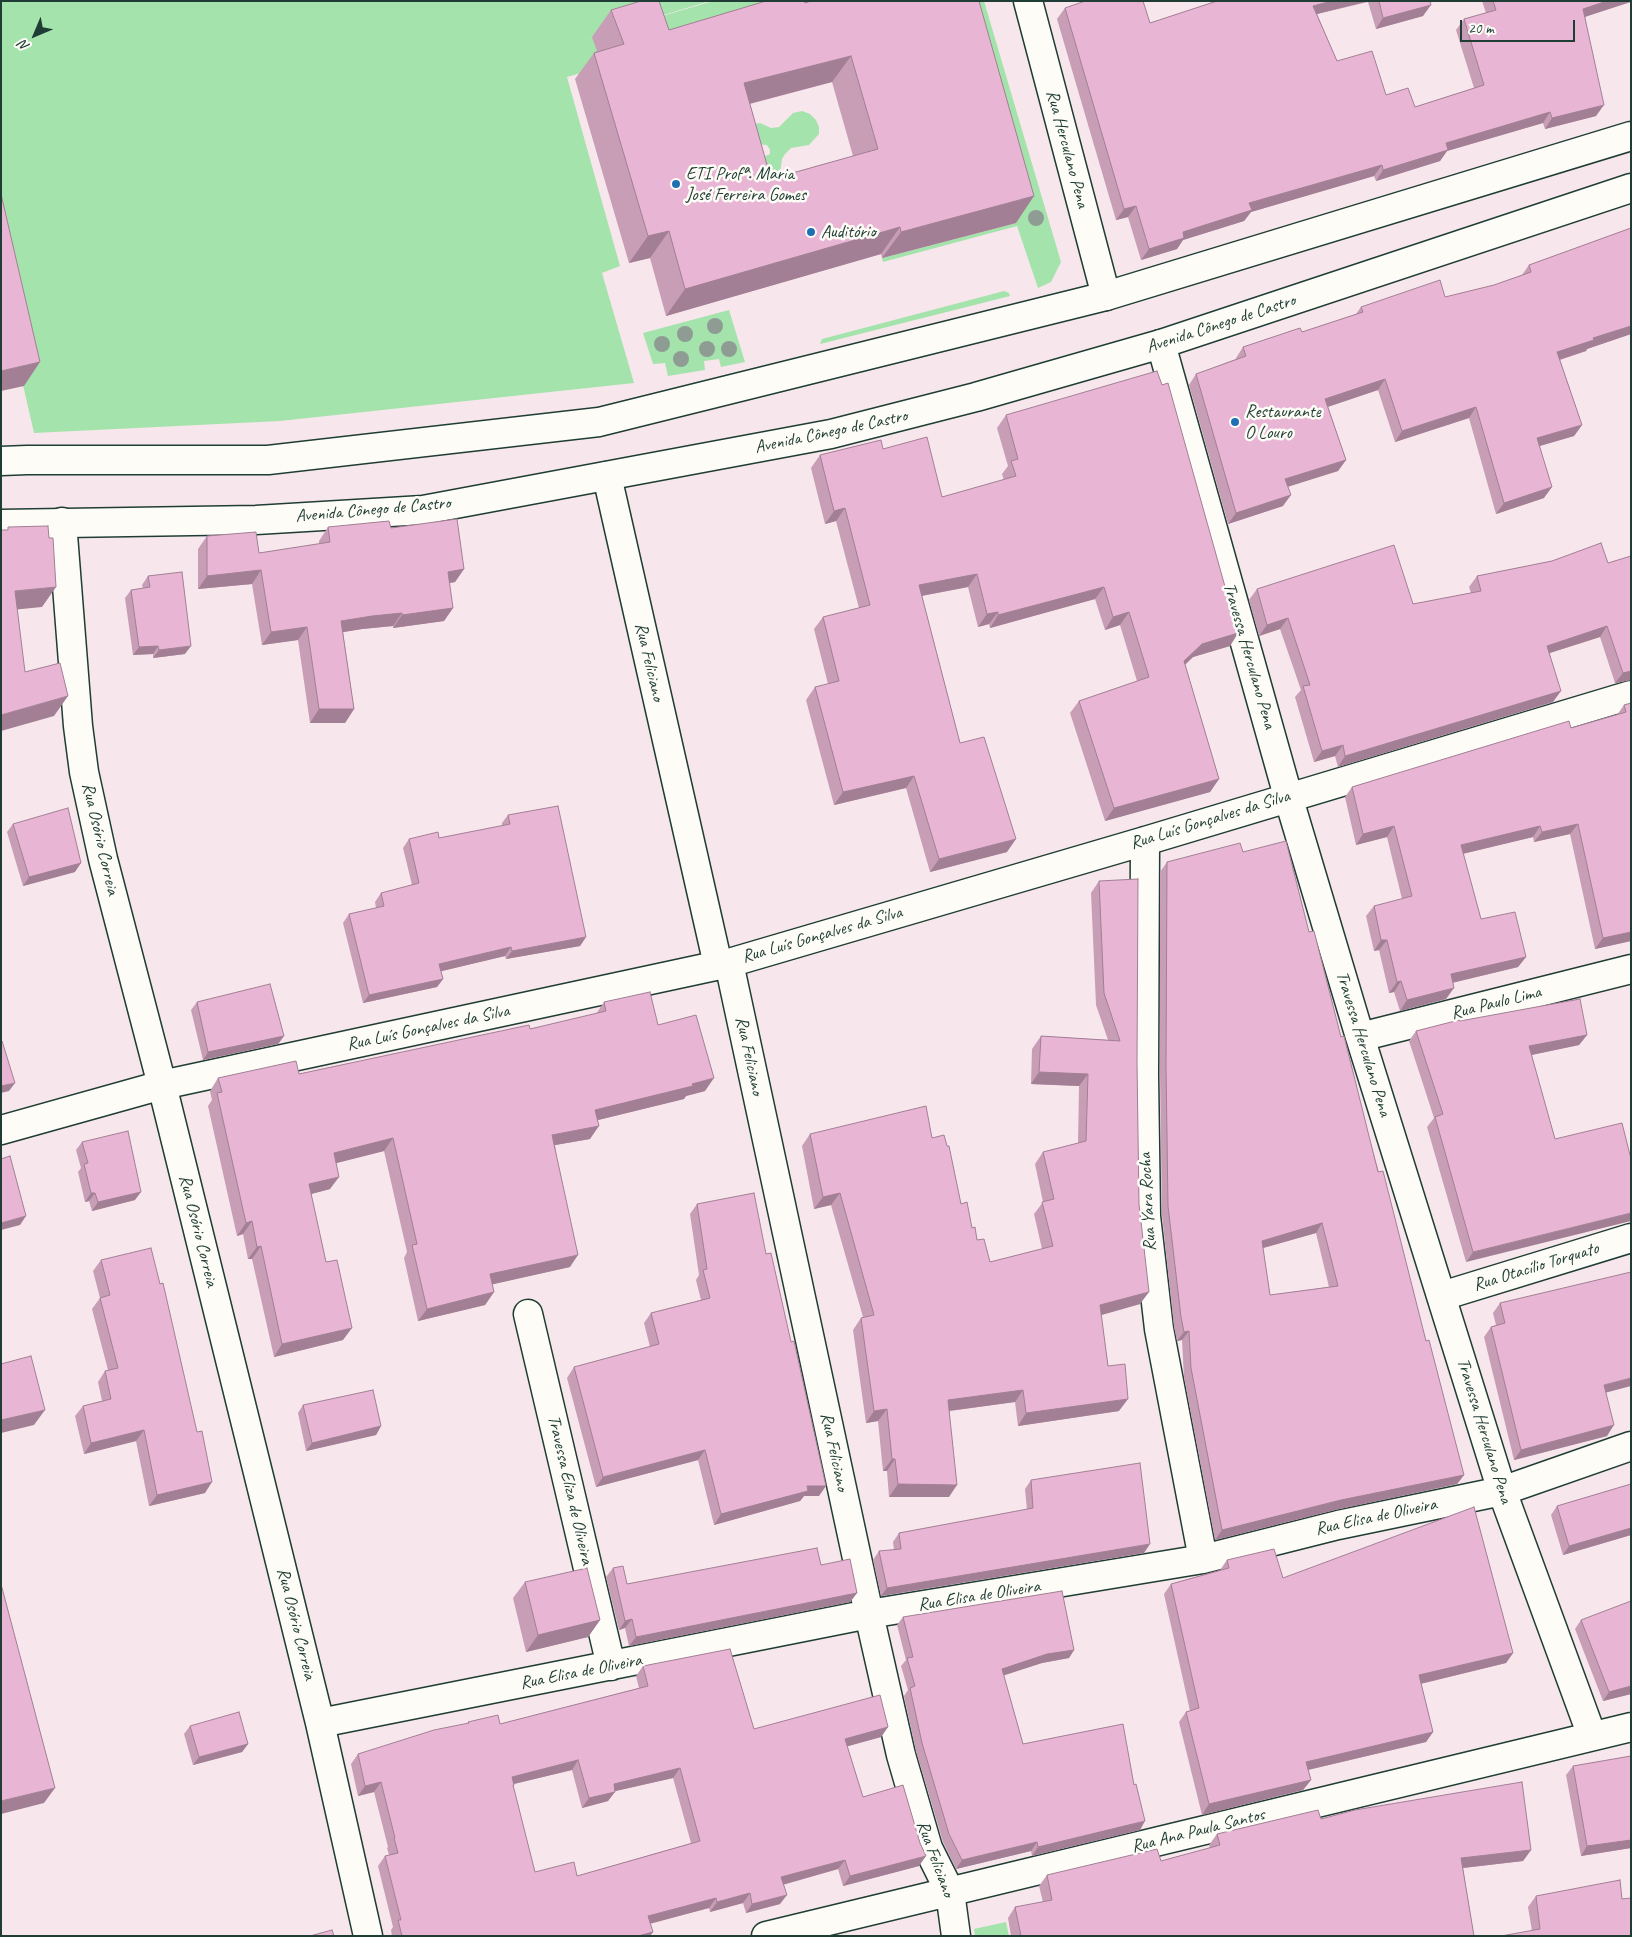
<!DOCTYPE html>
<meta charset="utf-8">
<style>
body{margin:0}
#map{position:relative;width:1632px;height:1937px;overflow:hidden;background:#f7e7ec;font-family:Caveat,sans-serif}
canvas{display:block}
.frame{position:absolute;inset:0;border:2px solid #1f3d34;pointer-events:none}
.north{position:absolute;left:10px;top:10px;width:50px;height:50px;-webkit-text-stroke:4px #fdfcf7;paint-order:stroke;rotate:225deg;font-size:14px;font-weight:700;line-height:20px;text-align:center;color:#1f3d34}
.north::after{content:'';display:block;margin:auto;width:18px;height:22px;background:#1f3d34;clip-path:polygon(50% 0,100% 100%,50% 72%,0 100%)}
.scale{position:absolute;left:1460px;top:20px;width:115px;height:22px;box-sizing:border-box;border:2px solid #1f3d34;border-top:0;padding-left:6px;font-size:15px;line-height:18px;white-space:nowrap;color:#1f3d34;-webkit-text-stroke:4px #fdfcf7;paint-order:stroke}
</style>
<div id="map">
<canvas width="1632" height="1937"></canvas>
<div class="frame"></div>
<div class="north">N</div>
<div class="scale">20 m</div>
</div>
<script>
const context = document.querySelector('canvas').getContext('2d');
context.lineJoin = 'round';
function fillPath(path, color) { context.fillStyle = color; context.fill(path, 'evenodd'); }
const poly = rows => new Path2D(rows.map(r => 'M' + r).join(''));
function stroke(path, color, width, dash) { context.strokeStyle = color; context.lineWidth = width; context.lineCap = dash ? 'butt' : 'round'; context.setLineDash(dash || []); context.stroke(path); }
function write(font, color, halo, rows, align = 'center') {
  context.font = font + ' Caveat,sans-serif'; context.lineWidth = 5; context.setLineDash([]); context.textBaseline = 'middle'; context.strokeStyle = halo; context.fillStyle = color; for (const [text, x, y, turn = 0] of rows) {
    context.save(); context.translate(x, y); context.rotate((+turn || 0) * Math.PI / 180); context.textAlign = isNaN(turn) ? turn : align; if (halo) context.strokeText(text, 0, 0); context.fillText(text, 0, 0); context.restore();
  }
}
fillPath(poly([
 [1,1,710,1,574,42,713,1,888,1,806,8,567,77,620,266,602,273,634,383,280,421,34,433,1,289],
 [945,1,984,1,1061,262,1051,282,1038,288,1017,226,883,262,882,258,1016,223],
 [802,111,810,114,816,120,819,127,819,134,809,145,791,148,785,154,782,159,780,173,775,178,770,179,761,158,770,154,770,150,767,145,756,144,755,124,760,123,771,128,779,127,793,113],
 [1004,291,1009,293,1010,296,820,344,822,339],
 [729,310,745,362,721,367,719,359,704,361,705,370,668,376,665,363,653,364,643,333],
 [1006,1922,1009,1936,975,1936,974,1929]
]), '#a4e3ab');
const minor = poly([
 [1028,1,1106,296],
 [1161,344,1288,796,1360,1037,1502,1491,1592,1736],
 [607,476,718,965],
 [62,522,78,726,84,772,103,859,162,1085,320,1723,368,1936],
 [1145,841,1144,1075,1146,1216,1159,1329,1203,1559],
 [729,963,869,1614,901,1755,928,1848,950,1892,956,1936],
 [1360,1037,1631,969],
 [1,1130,162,1085,729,963,1145,841,1631,695],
 [1442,1296,1631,1238],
 [528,1314,611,1666],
 [320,1723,869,1614,1203,1559,1338,1525,1502,1491,1631,1446],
 [766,1936,1631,1727]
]);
const major = poly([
 [1,461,27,460,268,460,599,422,1106,296,1631,136],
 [1,524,256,520,423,510,831,434,976,397,1161,344,1631,188]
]);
stroke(minor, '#1f3d34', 31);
stroke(major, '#1f3d34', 31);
stroke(minor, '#fdfcf7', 28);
stroke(major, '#fdfcf7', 28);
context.fillStyle = '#8f9c94';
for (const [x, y] of [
 [1036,218],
 [715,326],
 [685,334],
 [662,344],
 [707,349],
 [729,349],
 [681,359]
]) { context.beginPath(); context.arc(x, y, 8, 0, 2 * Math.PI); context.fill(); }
fillPath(poly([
 [1214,1,1430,1,1423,16,1376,29,1368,2,1317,14,1337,61,1386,95,1415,107,1474,88,1456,30,1464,19,1486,13,1482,1,1631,1,1585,17,1596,116,1545,129,1543,123,1447,151,1440,161,1376,181,1374,176,1251,212,1244,221,1183,240,1177,249,1141,260,1128,217,1116,220,1057,19,1065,8,1150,23,1214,2],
 [805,3,1016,223,882,258,881,254,666,316,650,258,629,263,575,79,594,53,597,51,592,37,611,10,669,30],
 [832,82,853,156,771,179,750,104],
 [1631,228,1631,334,1587,349,1586,351,1560,360,1582,425,1574,436,1540,446,1544,498,1496,514,1469,418,1395,442,1378,390,1328,407,1346,460,1338,471,1288,486,1283,506,1228,524,1189,385,1196,374,1236,359,1236,358,1243,347,1302,332,1356,314,1361,307,1445,297,1494,285,1522,275,1529,265],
 [1006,415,1238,633,1230,646,1193,657,1185,665,1219,779,1210,792,1105,821,1070,713,1079,701,1137,681,1120,625,1105,630,1095,599,990,628,989,624,978,627,968,587,922,596,960,743,1007,852,930,872,906,788,834,805,806,700,815,687,828,684,814,629,823,617,859,608,836,521,825,524,811,468,820,455,883,449,942,497,1004,480,1002,474,1008,466,997,428],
 [328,527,391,528,464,569,455,582,449,583,453,608,444,621,393,628,393,626,362,629,343,632,354,709,345,723,310,723,298,640,262,645,252,584,198,589,198,549,207,536,259,553,319,544,319,541],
 [1601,543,1631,680,1615,683,1600,637,1550,653,1553,702,1338,767,1335,756,1314,762,1295,697,1301,690,1280,629,1259,636,1249,600,1257,589,1413,604,1471,593,1469,587,1477,576,1552,561],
 [148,576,185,654,153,658,153,654,133,655,125,598,131,590,143,588,142,585],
 [1631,703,1631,941,1595,949,1570,834,1534,842,1533,837,1463,854,1481,919,1526,957,1518,967,1452,983,1446,999,1400,1011,1394,992,1389,993,1379,950,1374,951,1366,916,1374,906,1402,899,1387,837,1356,845,1345,797,1352,787,1571,728,1617,715,1624,705],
 [508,815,586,937,580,946,506,959,505,956,441,971,443,979,437,987,363,1003,343,923,349,914,376,908,375,902,381,893,412,885,403,848,409,839,439,838,502,826,502,823],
 [13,824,75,872,23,886,7,832],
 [1243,852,1309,932,1341,1037,1464,1475,1457,1484,1335,1510,1215,1540,1184,1377,1182,1340,1177,1341,1174,1327,1162,1215,1160,1075,1160,872,1167,862],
 [1316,1233,1329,1287,1270,1295,1263,1248],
 [1099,881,1137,1063,1140,1304,1101,1315,1108,1366,1119,1411,1018,1426,1015,1402,950,1411,949,1497,889,1497,887,1471,883,1471,878,1421,866,1423,853,1330,861,1318,863,1317,831,1205,814,1209,802,1146,810,1134,932,1138,977,1240,990,1262,1042,1249,1034,1214,1043,1202,1035,1164,1043,1152,1078,1143,1079,1086,1031,1084,1032,1049,1041,1036,1108,1040,1096,1005,1091,893],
 [197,1002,284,1036,278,1044,203,1060,191,1010],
 [604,1002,658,1025,705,1091,686,1096,684,1099,598,1120,590,1139,555,1145,570,1267,492,1284,494,1292,485,1305,418,1321,404,1258,407,1252,384,1151,336,1163,330,1189,311,1194,343,1340,274,1357,252,1259,248,1259,243,1234,237,1236,208,1106,212,1100,210,1091,218,1078,299,1074,530,1029,596,1014],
 [1460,1021,1587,1035,1579,1045,1531,1055,1555,1139,1466,1262,1427,1127,1434,1118,1409,1041,1416,1031],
 [82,1142,135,1200,92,1211,89,1201,85,1202,78,1172,81,1168,76,1150],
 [697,1204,766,1254,819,1496,804,1496,800,1501,714,1525,698,1460,596,1487,567,1378,574,1367,650,1347,644,1323,651,1313,701,1300,696,1280,699,1275,690,1214],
 [101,1260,205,1493,149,1506,136,1441,84,1454,75,1416,83,1406,102,1401,98,1382,105,1371,108,1370,92,1309,100,1298,93,1271],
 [1500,1303,1606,1393,1607,1436,1514,1460,1484,1337,1491,1327,1496,1325,1493,1313],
 [303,1405,381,1426,376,1435,306,1451,298,1413],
 [1031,1480,1144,1553,881,1596,873,1560,879,1551,894,1550,893,1542,899,1533,1027,1510,1025,1489],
 [1631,1484,1631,1535,1563,1555,1551,1515,1557,1506],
 [1227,1560,1283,1578,1513,1653,1506,1663,1421,1684,1433,1732,1426,1742,1308,1770,1311,1780,1303,1790,1202,1815,1179,1722,1186,1712,1190,1711,1164,1594,1171,1584,1220,1570],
 [821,1565,857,1593,850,1602,629,1646,625,1628,619,1630,606,1577,613,1568,627,1584],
 [525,1582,600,1620,588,1637,526,1652,513,1598],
 [903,1617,1074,1650,1069,1658,1042,1663,1003,1675,1023,1744,1140,1830,1032,1856,1031,1851,956,1869,943,1842,916,1751,904,1696,908,1690,901,1666,906,1660,897,1625],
 [1581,1620,1631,1694,1603,1701,1575,1629],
 [643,1666,754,1729,888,1727,881,1737,847,1746,863,1797,919,1866,843,1886,838,1869,783,1885,780,1904,746,1913,743,1903,710,1912,709,1908,650,1923,653,1932,650,1936,392,1936,391,1930,393,1927,378,1866,385,1856,389,1855,387,1848,388,1847,374,1792,358,1796,351,1764,358,1754,467,1724,468,1722,500,1724,639,1688,636,1676],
 [572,1770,582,1808,608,1801,615,1791,673,1778,691,1843,577,1876,535,1872,513,1787,514,1784],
 [190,1726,248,1744,242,1752,193,1765,184,1734],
 [1631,1756,1631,1848,1581,1856,1566,1775,1573,1766],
 [1321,1819,1531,1850,1523,1861,1463,1868,1474,1936,1011,1936,1008,1918,1015,1907,1043,1902,1039,1886,1047,1875,1161,1861,1210,1848,1209,1845,1217,1834],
 [1536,1896,1622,1899,1631,1936,1532,1931,1528,1907]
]), '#c89db6');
fillPath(poly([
 [1332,1,1369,1,1305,17,1313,6],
 [1607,1,1631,1,1631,2,1575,20,1583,9],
 [1431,5,1423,16,1376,29,1383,18],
 [851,56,832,82,725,110,744,83],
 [1604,105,1596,116,1545,129,1552,118],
 [1550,112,1543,123,1447,151,1440,161,1376,181,1383,170,1446,143],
 [1382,165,1374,176,1251,212,1244,221,1183,240,1177,249,1141,260,1149,249,1183,232,1249,203],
 [1034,196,1016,223,882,258,901,232],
 [1136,206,1128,217,1116,220,1124,209],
 [900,227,881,254,666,316,685,289],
 [669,231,650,258,629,263,648,236],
 [1631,326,1631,334,1587,349,1586,351,1549,363,1557,352,1593,338],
 [40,362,24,386,1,391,1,371],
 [1385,379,1378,390,1318,410,1325,399],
 [1476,407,1469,418,1395,442,1402,431],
 [1582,425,1574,436,1529,449,1537,438],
 [1346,460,1338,471,1278,490,1285,479],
 [1552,487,1544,498,1496,514,1504,503],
 [1291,495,1283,506,1228,524,1236,513],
 [845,508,836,521,825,524,834,511],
 [464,569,455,582,439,585,448,572],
 [261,570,252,584,198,589,207,576],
 [977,574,968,587,910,598,919,585],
 [56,587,42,607,1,611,15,591],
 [1104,587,1095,599,990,628,998,615],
 [453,608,444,621,393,628,402,615],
 [998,612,989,624,978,627,987,614],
 [1129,612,1120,625,1105,630,1113,617],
 [402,613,393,626,362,629,332,634,341,621,372,616],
 [1288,618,1280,629,1259,636,1267,625],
 [1607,626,1600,637,1540,656,1547,646],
 [307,627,298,640,262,645,271,632],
 [1238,633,1230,646,1193,657,1175,674,1184,661,1202,644],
 [158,646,153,654,133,655,139,647],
 [191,646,185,654,153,658,159,650],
 [1631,671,1631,680,1615,683,1623,673],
 [1561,691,1553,702,1338,767,1345,756],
 [68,696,54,716,1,731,1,715],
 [319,709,354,709,345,723,310,723],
 [1343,745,1335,756,1314,762,1322,751],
 [914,776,906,788,834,805,843,792],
 [1219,779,1210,792,1105,821,1114,808],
 [1578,824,1570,834,1534,842,1542,832],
 [1394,826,1387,837,1356,845,1363,834],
 [1540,826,1533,837,1453,856,1461,845],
 [1016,839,1007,852,930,872,939,859],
 [81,863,75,872,23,886,29,877],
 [1631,932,1631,941,1595,949,1603,938],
 [586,937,580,946,506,959,512,951],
 [1381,940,1387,940,1379,950,1374,951],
 [511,947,505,956,434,973,439,964],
 [1526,957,1518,967,1443,985,1451,974],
 [443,979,437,987,363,1003,369,995],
 [1401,981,1394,992,1389,993,1397,982],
 [1454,988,1446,999,1400,1011,1407,1000],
 [1587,1035,1579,1045,1522,1057,1529,1046],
 [284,1036,278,1044,203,1060,208,1052],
 [1039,1072,1088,1074,1079,1086,1031,1084],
 [714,1078,705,1091,686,1096,684,1099,586,1123,595,1110],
 [15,1083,9,1091,1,1093,1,1086],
 [599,1126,590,1139,544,1147,552,1135],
 [393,1138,384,1151,325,1166,334,1153],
 [339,1177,330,1189,300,1197,309,1184],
 [141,1192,135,1200,92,1211,98,1202],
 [91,1193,95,1193,89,1201,85,1202],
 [840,1193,831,1205,814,1209,823,1197],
 [1631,1213,1631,1221,1466,1262,1473,1252],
 [26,1216,20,1225,1,1230,1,1223],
 [252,1221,243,1234,237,1236,246,1223],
 [1322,1223,1316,1233,1256,1250,1262,1241],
 [261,1246,252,1259,248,1259,257,1247],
 [578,1255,570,1267,481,1287,490,1274],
 [494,1292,485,1305,418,1321,427,1309],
 [1149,1292,1140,1304,1091,1318,1100,1305],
 [352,1328,343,1340,274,1357,282,1344],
 [1189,1331,1182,1340,1177,1341,1184,1332],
 [1631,1378,1631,1386,1597,1395,1604,1385],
 [1023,1390,1015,1402,940,1412,948,1400],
 [1128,1399,1119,1411,1018,1426,1026,1413],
 [887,1409,878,1421,866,1423,874,1411],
 [45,1410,34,1425,1,1433,1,1420],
 [1614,1425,1607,1436,1514,1460,1521,1450],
 [381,1426,376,1435,306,1451,312,1443],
 [144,1430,136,1441,84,1454,91,1443],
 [705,1450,698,1460,596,1487,603,1477],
 [892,1459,895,1459,887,1471,883,1471],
 [1464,1475,1457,1484,1335,1510,1215,1540,1222,1530,1341,1500],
 [212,1482,205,1493,149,1506,157,1495],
 [898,1484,957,1485,949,1497,889,1497],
 [807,1486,826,1486,819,1496,804,1496,800,1501,714,1525,721,1514],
 [1631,1528,1631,1535,1563,1555,1569,1546],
 [1150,1544,1144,1553,881,1596,887,1588],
 [857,1593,850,1602,629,1646,636,1637],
 [632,1619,625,1628,619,1630,625,1621],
 [600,1620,588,1637,526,1652,538,1635],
 [1074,1650,1069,1658,1042,1663,996,1678,1002,1669,1047,1654],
 [1513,1653,1506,1663,1411,1686,1419,1675],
 [1631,1686,1631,1694,1603,1701,1609,1692],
 [888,1727,881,1737,838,1749,845,1739],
 [1433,1732,1426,1742,1299,1772,1306,1762],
 [248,1744,242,1752,193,1765,199,1757],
 [578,1760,572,1770,505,1786,512,1777],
 [680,1768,673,1778,607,1793,614,1784],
 [1311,1780,1303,1790,1202,1815,1209,1804],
 [381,1782,374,1792,358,1796,365,1786],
 [55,1788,44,1803,1,1814,1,1801],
 [615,1792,608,1801,582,1808,589,1798],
 [1145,1821,1140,1830,1032,1856,1038,1847],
 [1631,1840,1631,1848,1581,1856,1587,1846],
 [1037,1842,1031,1851,956,1869,962,1860],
 [1531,1850,1523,1861,1454,1869,1461,1858],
 [926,1856,919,1866,843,1886,850,1876],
 [845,1860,838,1869,774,1887,781,1877],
 [750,1893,743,1903,710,1912,717,1902],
 [787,1895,780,1904,746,1913,752,1904],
 [716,1898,709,1908,642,1926,648,1916],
 [653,1932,650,1936,638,1936]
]), '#a27f94');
const building = poly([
 [641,1,659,1,669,30,766,1,804,1,805,3,811,1,979,1,1034,196,901,232,900,227,685,289,669,231,648,236,594,53,624,44,611,10,641,1],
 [851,56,878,149,771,179,744,83,851,56],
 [1085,1,1143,1,1150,23,1217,1,1332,1,1313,6,1337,61,1372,51,1386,95,1408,88,1415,107,1484,85,1464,19,1496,10,1493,1,1607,1,1583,9,1604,105,1552,118,1550,112,1446,143,1448,150,1383,170,1382,165,1249,203,1252,210,1183,232,1184,238,1149,249,1136,206,1124,209,1065,8,1085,1],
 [1379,1,1430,1,1431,5,1383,18,1379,1],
 [1,194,40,362,1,371,1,194],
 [1631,228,1631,326,1593,338,1594,340,1557,352,1582,425,1537,438,1552,487,1504,503,1476,407,1402,431,1385,379,1325,399,1346,460,1285,479,1291,495,1236,513,1196,374,1246,356,1243,347,1300,328,1302,332,1363,312,1361,307,1440,280,1445,297,1494,285,1531,272,1529,265,1631,228],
 [1157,371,1162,385,1168,383,1238,633,1202,644,1184,661,1219,779,1114,808,1079,701,1149,677,1129,612,1113,617,1104,587,998,615,998,612,987,614,977,574,919,585,960,743,984,737,1016,839,939,859,914,776,843,792,815,687,839,681,823,617,870,605,845,508,834,511,820,455,881,440,883,449,927,437,942,497,1016,476,1011,461,1018,459,1006,415,1157,371],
 [457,519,464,569,448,572,453,608,402,615,402,613,372,616,341,621,354,709,319,709,307,627,271,632,261,570,207,576,207,536,256,532,259,553,330,542,328,527,389,521,391,528,457,519],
 [48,526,49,538,53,538,56,587,15,591,25,672,60,663,68,696,1,715,1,530,8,530,8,527,48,526],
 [1601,543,1608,563,1631,556,1631,671,1623,673,1607,626,1547,646,1561,691,1345,756,1343,745,1322,751,1303,686,1310,685,1288,618,1267,625,1257,589,1394,545,1413,604,1481,591,1477,576,1552,561,1601,543],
 [182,572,191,646,159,650,158,646,139,647,131,590,150,587,148,576,182,572],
 [1631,703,1631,932,1603,938,1578,824,1542,832,1540,826,1461,845,1481,919,1515,912,1526,957,1451,974,1454,988,1407,1000,1401,981,1397,982,1387,940,1381,940,1374,906,1412,896,1394,826,1363,834,1352,787,1569,721,1571,728,1626,712,1624,705,1631,703],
 [558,806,586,937,512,951,511,947,439,964,443,979,369,995,349,914,384,906,381,893,419,883,409,839,438,832,439,838,510,824,508,815,558,806],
 [68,808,81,863,29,877,13,824,68,808],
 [1286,841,1309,932,1314,931,1341,1037,1344,1036,1378,1172,1383,1171,1426,1341,1429,1340,1464,1475,1341,1500,1222,1530,1191,1368,1189,1331,1184,1332,1181,1317,1168,1206,1166,1066,1167,862,1240,843,1243,852,1286,841],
 [1322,1223,1338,1286,1270,1295,1262,1241,1322,1223],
 [1138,879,1137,1063,1139,1204,1149,1292,1100,1305,1108,1366,1125,1364,1128,1399,1026,1413,1023,1390,948,1400,957,1485,898,1484,895,1459,892,1459,887,1409,874,1411,861,1318,874,1315,840,1193,823,1197,810,1134,926,1106,932,1138,944,1135,947,1146,949,1146,961,1204,967,1202,972,1228,975,1227,977,1240,984,1239,990,1262,1053,1246,1042,1202,1054,1199,1043,1152,1086,1141,1088,1074,1039,1072,1041,1036,1120,1041,1104,993,1099,881,1138,879],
 [270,984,284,1036,208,1052,197,1002,270,984],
 [650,992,658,1025,696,1015,714,1078,692,1084,693,1086,595,1110,599,1126,552,1135,578,1255,490,1274,494,1292,427,1309,412,1245,417,1244,393,1138,334,1153,339,1177,309,1184,326,1262,337,1260,352,1328,282,1344,261,1246,257,1247,252,1221,246,1223,217,1093,222,1092,218,1078,296,1061,299,1074,529,1025,530,1029,606,1011,604,1002,650,992],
 [1580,999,1587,1035,1529,1046,1555,1139,1622,1123,1631,1159,1631,1213,1473,1252,1435,1117,1443,1114,1416,1031,1459,1020,1460,1021,1580,999],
 [1,1041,2,1041,15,1083,1,1086,1,1041],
 [128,1131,141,1192,98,1202,95,1193,91,1193,84,1164,88,1163,82,1142,128,1131],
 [10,1156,26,1216,1,1223,1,1159,10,1156],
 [754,1193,766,1254,771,1253,791,1342,794,1341,826,1486,807,1486,808,1491,721,1514,705,1450,603,1477,574,1367,659,1344,651,1313,710,1298,703,1270,707,1269,697,1204,754,1193],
 [151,1248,160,1284,163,1283,197,1432,202,1431,212,1482,157,1495,144,1430,91,1443,83,1406,111,1399,105,1371,118,1368,100,1298,110,1295,101,1260,151,1248],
 [1631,1272,1631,1378,1604,1385,1614,1425,1521,1450,1491,1327,1505,1323,1500,1303,1631,1272],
 [31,1356,45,1410,1,1420,1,1364,31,1356],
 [373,1390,381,1426,312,1443,303,1405,373,1390],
 [1140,1463,1150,1544,887,1588,879,1551,901,1549,899,1533,1033,1508,1031,1480,1140,1463],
 [1631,1484,1631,1528,1569,1546,1557,1506,1631,1484],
 [1474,1507,1513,1653,1419,1675,1433,1732,1306,1762,1311,1780,1209,1804,1186,1712,1199,1708,1171,1584,1229,1568,1227,1560,1274,1549,1283,1578,1474,1507],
 [817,1548,821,1565,850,1559,857,1593,636,1637,632,1619,625,1621,613,1568,623,1566,627,1584,817,1548],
 [587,1568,600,1620,538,1635,525,1582,587,1568],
 [1,1584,55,1788,1,1801,1,1584],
 [1062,1591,1074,1650,1047,1654,1002,1669,1023,1744,1123,1724,1134,1785,1136,1784,1145,1821,1038,1847,1037,1842,962,1860,949,1834,922,1743,910,1688,915,1686,907,1658,913,1657,903,1617,1062,1591],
 [1631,1601,1631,1686,1609,1692,1581,1620,1631,1601],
 [730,1649,754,1729,880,1695,888,1727,845,1739,863,1797,903,1785,920,1843,926,1856,850,1876,845,1860,781,1877,787,1895,752,1904,750,1893,717,1902,716,1898,648,1916,653,1932,638,1936,402,1936,398,1920,401,1920,385,1856,398,1853,394,1838,395,1838,381,1782,365,1786,358,1754,434,1730,469,1723,468,1722,498,1715,500,1724,648,1686,643,1666,730,1649],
 [578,1760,589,1798,615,1792,614,1784,680,1768,700,1841,577,1876,574,1862,535,1872,513,1785,514,1785,512,1777,578,1760],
 [239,1712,248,1744,199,1757,190,1726,239,1712],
 [1631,1756,1631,1840,1587,1846,1573,1766,1631,1756],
 [1522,1782,1531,1850,1461,1858,1474,1936,1021,1936,1015,1907,1052,1900,1047,1875,1157,1849,1161,1861,1220,1845,1217,1834,1318,1810,1321,1819,1355,1810,1522,1782],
 [1620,1880,1622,1899,1631,1898,1631,1936,1501,1936,1540,1929,1536,1896,1620,1880],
 [332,1930,334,1936,310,1936,332,1930]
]);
fillPath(building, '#e8b6d4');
stroke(building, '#a27f94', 1);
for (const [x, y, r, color] of [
 [676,184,5,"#1f6fb2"],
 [811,232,5,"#1f6fb2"],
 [1235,422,5,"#1f6fb2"]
]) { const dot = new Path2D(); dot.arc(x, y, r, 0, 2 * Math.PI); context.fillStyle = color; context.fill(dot); stroke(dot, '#fdfcf7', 2); }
write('18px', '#1f3d34', '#fdfcf7', [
 ["Rua Herculano Pena",1067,149,75],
 ["Avenida Cônego de Castro",1221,324,-18],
 ["Avenida Cônego de Castro",831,432,-12],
 ["Avenida Cônego de Castro",373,510,-5],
 ["Travessa Herculano Pena",1249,656,74],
 ["Rua Feliciano",649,662,77],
 ["Rua Luís Gonçalves da Silva",1210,820,-17],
 ["Rua Osório Correia",100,839,77],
 ["Rua Luís Gonçalves da Silva",822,935,-16],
 ["Rua Paulo Lima",1496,1003,-14],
 ["Rua Luís Gonçalves da Silva",428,1028,-12],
 ["Travessa Herculano Pena",1363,1044,73],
 ["Rua Feliciano",749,1056,78],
 ["Rua Yara Rocha",1148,1202,-93],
 ["Rua Osório Correia",198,1231,76],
 ["Rua Otacílio Torquato",1536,1267,-17],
 ["Travessa Herculano Pena",1484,1431,73],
 ["Rua Feliciano",834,1452,78],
 ["Travessa Eliza de Oliveira",570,1490,77],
 ["Rua Elisa de Oliveira",1376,1517,-12],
 ["Rua Elisa de Oliveira",979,1596,-9],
 ["Rua Osório Correia",296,1624,76],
 ["Rua Elisa de Oliveira",581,1672,-11],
 ["Rua Ana Paula Santos",1198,1831,-14],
 ["Rua Feliciano",935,1859,70]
]);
write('18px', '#1f3d34', '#fdfcf7', [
 ["ETI Profª. Maria",686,174],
 ["José Ferreira Gomes",686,195],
 ["Auditório",821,232],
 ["Restaurante",1245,412],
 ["O Louro",1245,433]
], 'left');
</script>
